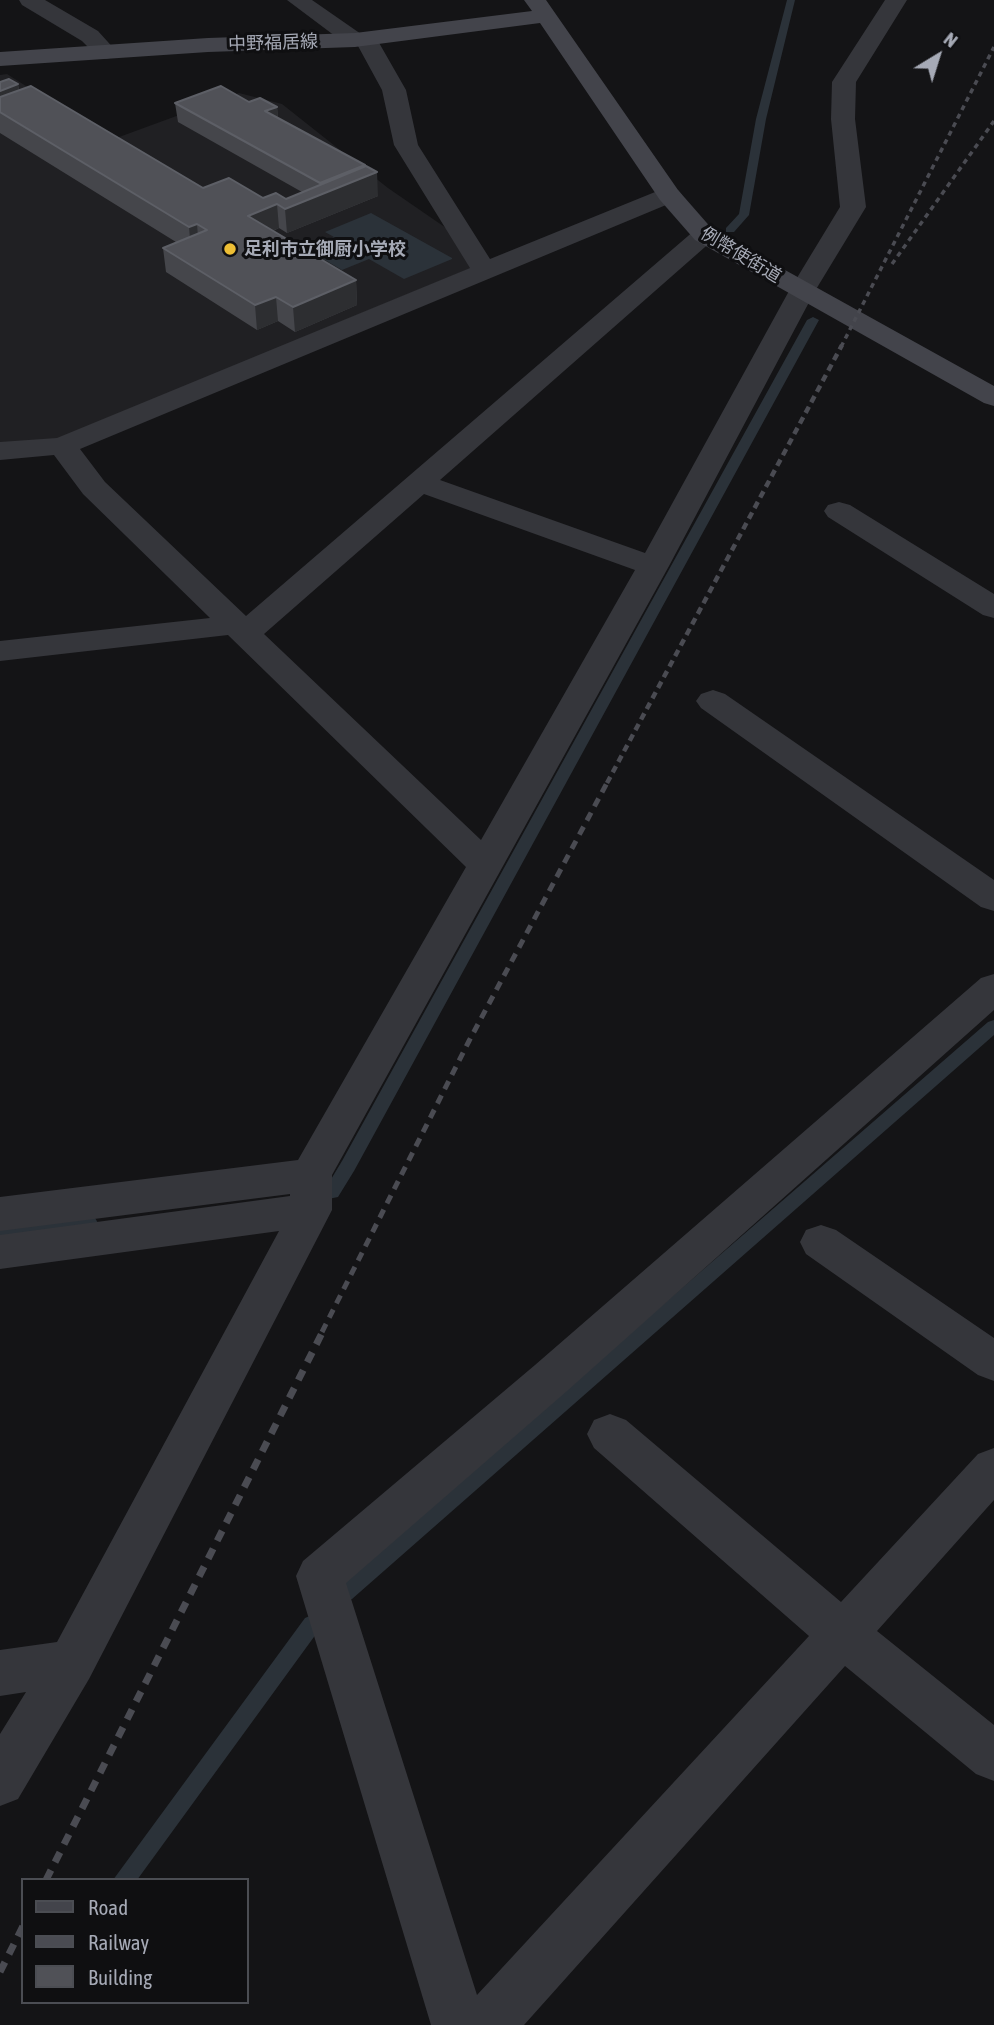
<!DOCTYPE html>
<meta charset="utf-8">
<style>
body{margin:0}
#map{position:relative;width:994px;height:2025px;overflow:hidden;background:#141416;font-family:"Asap Condensed",sans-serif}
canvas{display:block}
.legend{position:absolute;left:21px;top:1878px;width:228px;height:126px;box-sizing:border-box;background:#0f0f11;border:2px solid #4b4d53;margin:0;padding:9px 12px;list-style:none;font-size:21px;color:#a6aab6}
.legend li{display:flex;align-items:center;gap:14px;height:35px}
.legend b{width:35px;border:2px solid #4b4d53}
.north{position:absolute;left:903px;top:21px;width:70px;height:70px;-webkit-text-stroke:5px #0f0f11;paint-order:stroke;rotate:38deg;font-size:19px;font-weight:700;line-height:28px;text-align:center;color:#a6aab6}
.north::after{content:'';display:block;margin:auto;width:24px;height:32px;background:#a6aab6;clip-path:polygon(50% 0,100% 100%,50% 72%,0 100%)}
</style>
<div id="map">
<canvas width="994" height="2025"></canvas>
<ul class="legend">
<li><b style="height:9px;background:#43444b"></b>Road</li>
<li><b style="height:9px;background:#4a4b52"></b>Railway</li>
<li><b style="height:19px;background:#505157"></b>Building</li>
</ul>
<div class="north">N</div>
</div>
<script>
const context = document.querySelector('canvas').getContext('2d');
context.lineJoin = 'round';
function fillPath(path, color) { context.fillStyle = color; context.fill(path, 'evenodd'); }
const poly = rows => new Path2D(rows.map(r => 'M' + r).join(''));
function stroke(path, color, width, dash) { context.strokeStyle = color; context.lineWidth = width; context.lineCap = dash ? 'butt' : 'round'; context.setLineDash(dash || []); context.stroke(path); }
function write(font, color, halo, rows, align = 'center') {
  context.font = font + ' "Asap Condensed","Noto Sans JP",sans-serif'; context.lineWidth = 6; context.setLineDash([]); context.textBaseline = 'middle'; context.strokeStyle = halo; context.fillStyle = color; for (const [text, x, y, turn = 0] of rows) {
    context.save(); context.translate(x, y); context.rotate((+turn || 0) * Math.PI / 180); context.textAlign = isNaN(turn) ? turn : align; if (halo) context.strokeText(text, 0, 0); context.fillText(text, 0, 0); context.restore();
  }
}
fillPath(poly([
 [7,74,111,140,239,93,282,104,388,188,449,230,471,268,58,439,0,444,0,75]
]), '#202023');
fillPath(poly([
 [371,213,452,258,452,259,404,279,369,259,342,270,306,249,334,237,325,232]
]), '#2b3239');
fillPath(poly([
 [787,0,795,0,766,119,749,215,734,232,726,232,726,228,739,214,756,119,787,0],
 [813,317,819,320,354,1171,338,1197,313,1202,307,1200,305,1195,307,1190,327,1186,342,1161,807,320,813,317],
 [994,1020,994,1035,352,1599,345,1602,338,1599,335,1593,338,1587,988,1022,994,1020],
 [89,1216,95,1218,98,1223,95,1228,0,1242,0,1228,89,1216],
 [312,1615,319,1618,322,1624,319,1630,137,1880,113,1880,305,1618,312,1615]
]), '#2b3239');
fillPath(poly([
 [19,0,45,0,98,31,117,52,114,57,106,59,98,57,82,41,22,5,19,0],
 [287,0,312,0,361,34,374,34,406,90,418,145,490,259,660,190,669,187,678,190,682,195,678,200,80,449,105,482,246,616,695,230,704,227,713,230,717,235,713,240,440,480,645,553,789,291,840,207,831,119,832,82,885,0,907,0,856,82,855,119,866,207,815,291,669,566,332,1175,332,1210,89,1679,18,1799,0,1806,0,1734,26,1692,0,1696,0,1650,57,1642,279,1231,0,1269,0,1235,290,1196,290,1194,0,1231,0,1197,298,1160,466,867,228,635,0,661,0,641,210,618,83,494,54,455,0,460,0,442,57,438,470,268,394,145,382,90,358,46,347,45,287,0],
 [424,494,635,570,481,840,264,634,424,494],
 [839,502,850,505,994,594,994,618,983,615,828,517,824,511,828,505,839,502],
 [713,690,725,694,994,880,994,911,981,907,701,708,696,701,701,694,713,690],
 [994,974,994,1010,567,1391,346,1583,477,1995,809,1636,594,1448,587,1434,594,1420,610,1414,626,1420,841,1602,978,1454,994,1448,994,1500,877,1631,994,1725,994,1781,976,1774,845,1666,524,2025,431,2025,296,1576,303,1561,535,1365,981,978,994,974],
 [821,1225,836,1230,994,1338,994,1381,978,1375,806,1254,800,1242,806,1230,821,1225]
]), '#35363b');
fillPath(poly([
 [524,0,546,0,678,190,713,230,994,386,994,406,984,403,695,240,660,200,540,23,355,47,208,52,0,66,0,52,208,38,355,33,532,11,524,0]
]), '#43444b');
stroke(poly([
 [892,264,994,121],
 [841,347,994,47]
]), '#4a4b52', 3.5, [5, 4.5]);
stroke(poly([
 [607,783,842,345]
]), '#4a4b52', 4.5, [7, 5]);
stroke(poly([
 [322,1332,469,1041,608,781]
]), '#4a4b52', 5, [9, 7]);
stroke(poly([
 [46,1880,323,1331],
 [0,1972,23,1926]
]), '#4a4b52', 7, [11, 9]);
fillPath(poly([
 [0,82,18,84,19,90,203,188,263,198,286,199,302,192,178,122,175,103,249,102,277,107,278,118,365,167,378,196,287,233,279,228,273,231,356,280,357,305,295,332,278,321,257,330,166,272,163,248,176,242,0,133]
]), '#45464b');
fillPath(poly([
 [18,84,21,104,0,111,0,91],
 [277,107,279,127,265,111],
 [365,165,365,177,377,172,378,196,287,233,285,209,321,194,320,183],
 [277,204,279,228,250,240,248,216],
 [197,224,199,249,191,252,189,227],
 [356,280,357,305,295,332,293,307],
 [276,297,278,321,257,330,255,305]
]), '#2d2e31');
const building = poly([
 [9,79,18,84,0,91,0,82,9,79],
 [31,86,203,188,229,178,263,198,276,193,286,199,366,166,377,172,285,209,277,204,248,216,356,280,293,307,276,297,255,305,163,248,207,230,197,224,189,227,0,112,0,97,31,86],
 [221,86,249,102,260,98,277,107,265,111,365,165,320,183,175,103,221,86]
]);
fillPath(building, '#505157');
stroke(building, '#5d5f66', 2);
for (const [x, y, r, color] of [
 [230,249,7,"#edbe35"]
]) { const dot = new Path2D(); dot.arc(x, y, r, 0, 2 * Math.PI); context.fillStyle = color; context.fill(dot); stroke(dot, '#0f0f11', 2.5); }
write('18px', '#a6aab6', '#0f0f11', [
 ["中野福居線",273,43,-2],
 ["例幣使街道",741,255,31]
]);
write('bold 18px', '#a6aab6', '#0f0f11', [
 ["足利市立御厨小学校",244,249]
], 'left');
</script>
